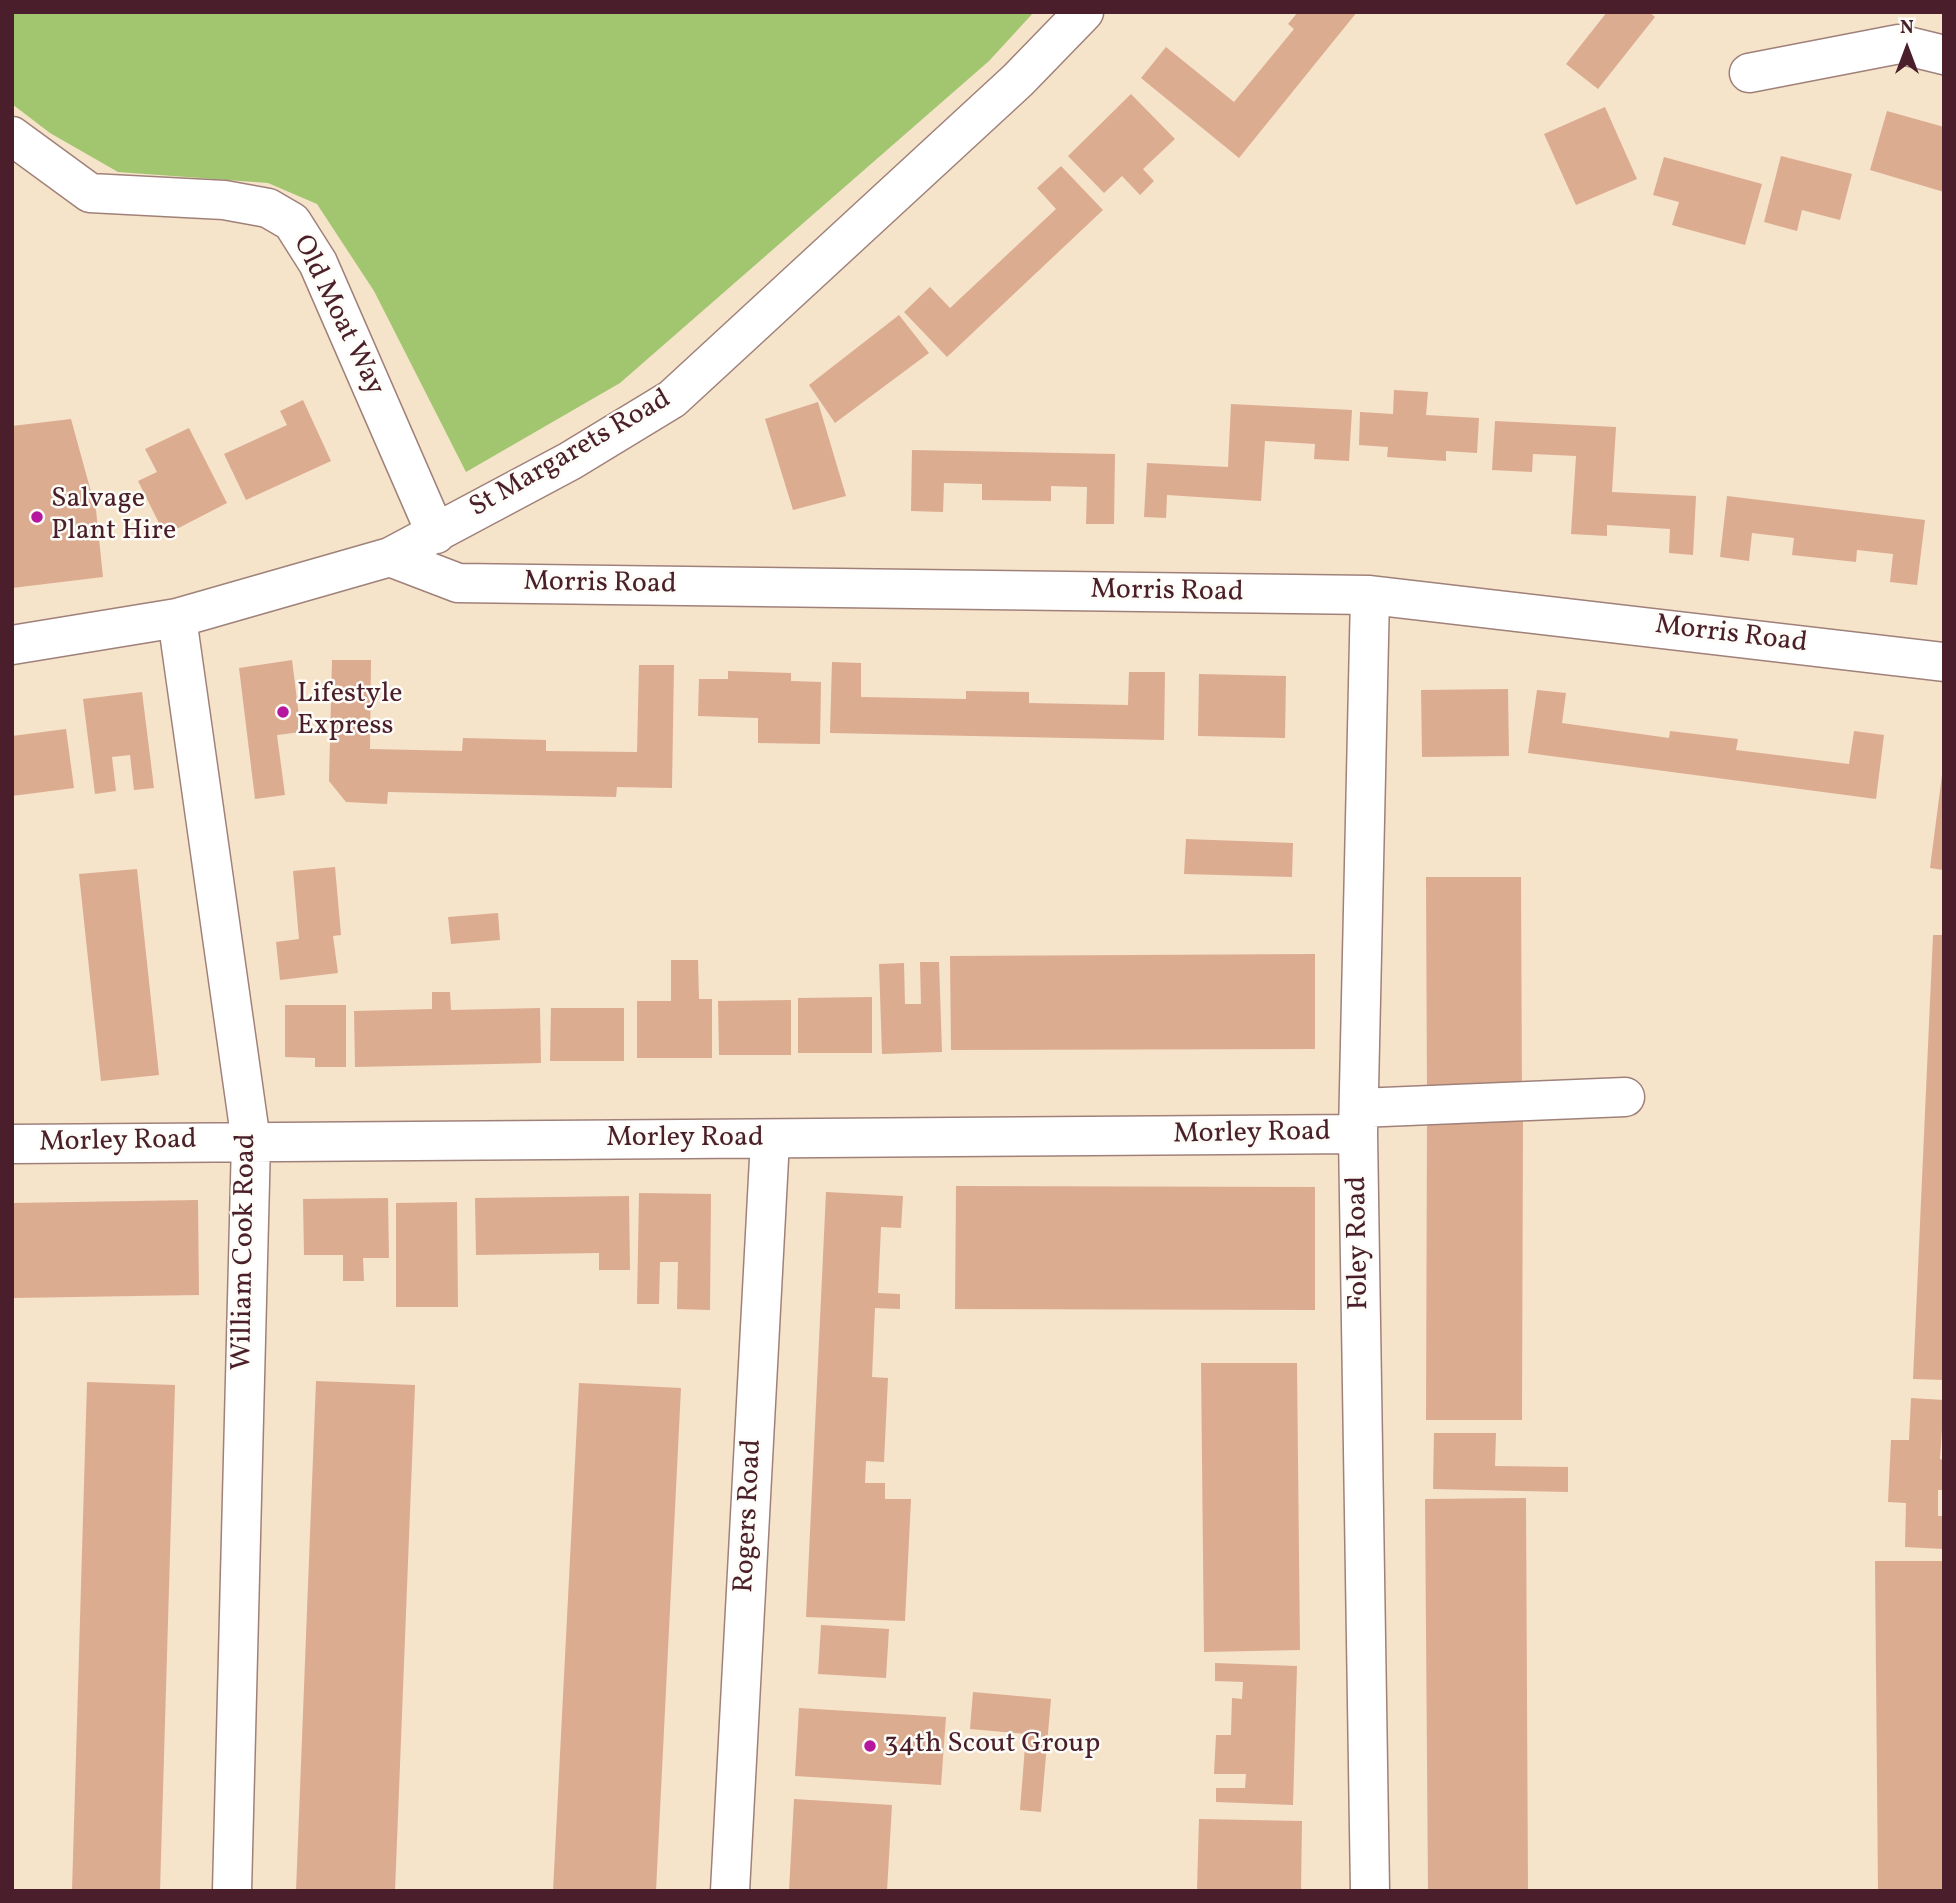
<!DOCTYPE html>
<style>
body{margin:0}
#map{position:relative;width:1956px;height:1903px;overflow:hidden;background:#f5e3ca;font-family:Vollkorn,serif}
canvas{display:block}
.frame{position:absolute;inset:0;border:14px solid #4a1f2b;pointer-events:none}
.north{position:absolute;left:1872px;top:14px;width:70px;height:70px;-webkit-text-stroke:5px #fdfcf7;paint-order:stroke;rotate:0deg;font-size:19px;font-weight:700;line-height:28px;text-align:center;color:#4a1f2b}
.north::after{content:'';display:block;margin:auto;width:24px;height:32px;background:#4a1f2b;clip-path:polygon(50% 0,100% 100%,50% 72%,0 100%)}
</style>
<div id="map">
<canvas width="1956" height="1903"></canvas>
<div class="frame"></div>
<div class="north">N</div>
</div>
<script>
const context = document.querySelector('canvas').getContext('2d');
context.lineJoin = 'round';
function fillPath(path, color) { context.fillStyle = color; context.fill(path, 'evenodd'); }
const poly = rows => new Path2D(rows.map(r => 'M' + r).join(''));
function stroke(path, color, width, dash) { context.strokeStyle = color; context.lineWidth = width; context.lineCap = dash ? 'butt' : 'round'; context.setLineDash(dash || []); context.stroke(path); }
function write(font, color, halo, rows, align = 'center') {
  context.font = font + ' Vollkorn,serif'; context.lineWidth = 5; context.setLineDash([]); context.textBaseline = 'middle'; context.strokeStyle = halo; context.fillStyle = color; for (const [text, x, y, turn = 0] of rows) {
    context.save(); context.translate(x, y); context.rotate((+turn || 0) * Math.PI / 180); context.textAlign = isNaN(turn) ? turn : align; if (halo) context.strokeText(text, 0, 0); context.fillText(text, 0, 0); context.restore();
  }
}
fillPath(poly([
 [12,12,1034,12,989,61,620,383,466,472,374,291,317,204,268,183,118,172,50,133,12,104]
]), '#a2c670');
fillPath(poly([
 [1298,12,1357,12,1239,158,1141,78,1166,47,1234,102,1294,29,1288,24],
 [1607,12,1649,12,1655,17,1598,89,1566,64],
 [1131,94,1175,139,1143,169,1154,181,1140,195,1122,176,1104,193,1068,156],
 [1605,107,1637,179,1576,205,1544,134],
 [1887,111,1944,127,1944,192,1870,170],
 [1781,156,1852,174,1840,220,1802,210,1797,231,1764,222],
 [1664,157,1762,184,1745,245,1672,225,1679,202,1653,195],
 [1061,166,1103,210,947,357,904,312,930,287,950,308,1056,209,1037,188],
 [899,315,929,353,835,423,809,385],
 [1394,390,1428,392,1426,415,1479,418,1477,453,1446,451,1446,461,1387,457,1388,447,1359,445,1360,412,1393,414],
 [303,400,331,461,246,500,224,454,287,425,280,411],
 [818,402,846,496,793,510,765,419],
 [1231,404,1352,410,1349,461,1314,459,1315,444,1265,441,1261,501,1167,495,1166,518,1144,517,1147,463,1228,467],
 [71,419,96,510,103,577,12,588,12,426],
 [1495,421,1616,427,1612,492,1696,496,1693,555,1669,553,1670,529,1607,525,1607,536,1571,534,1576,456,1533,454,1532,472,1492,470],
 [189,428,227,503,165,535,138,481,157,472,145,449],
 [912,450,1115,454,1114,524,1086,524,1087,487,1051,486,1051,501,982,500,982,484,944,483,943,512,911,511],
 [1727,496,1925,520,1917,585,1890,582,1893,554,1857,550,1856,562,1792,555,1794,538,1752,533,1749,561,1720,557],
 [292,660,301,732,277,735,285,795,255,799,239,668],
 [332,660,371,660,370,749,462,751,463,738,546,740,546,751,637,752,639,665,674,665,672,788,617,787,616,797,388,792,387,804,346,802,329,781],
 [832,662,861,663,861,697,966,699,966,691,1029,692,1029,703,1128,705,1129,672,1165,672,1164,740,830,733],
 [728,671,791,673,791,681,821,682,820,744,758,743,758,718,698,716,699,679,728,679],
 [1199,674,1286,676,1285,738,1198,736],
 [1508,689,1509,756,1422,757,1421,690],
 [1537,690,1566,693,1562,723,1669,738,1670,731,1738,739,1736,750,1849,764,1854,731,1884,735,1876,799,1528,753],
 [142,692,154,788,134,790,130,755,112,757,116,791,95,794,83,699],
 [66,729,74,788,12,796,12,736],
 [1942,775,1944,775,1944,870,1930,868],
 [1186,839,1293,843,1292,877,1184,874],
 [335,867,341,935,333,936,338,973,280,980,276,942,299,939,293,871],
 [137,869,159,1075,101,1081,79,874],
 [1426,877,1521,877,1522,1098,1427,1098],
 [498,913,500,940,451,944,448,917],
 [1933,935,1944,935,1944,1380,1913,1379],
 [1315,954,1315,1049,951,1050,950,956],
 [671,960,698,960,699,999,712,999,712,1058,637,1058,637,1001,671,1001],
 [920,962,939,962,942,1052,882,1054,879,964,904,963,905,1004,921,1004],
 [432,992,450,992,451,1010,540,1008,541,1063,355,1067,354,1011,432,1009],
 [872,997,872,1053,798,1053,798,998],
 [791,1000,791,1055,719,1055,718,1001],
 [285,1005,346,1005,346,1067,315,1067,315,1058,285,1057],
 [551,1008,624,1008,624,1061,550,1061],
 [1427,1117,1523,1117,1522,1420,1426,1420],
 [956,1186,1315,1187,1315,1310,955,1309],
 [826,1192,903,1196,901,1228,881,1227,878,1293,900,1294,900,1309,875,1308,872,1377,888,1378,884,1462,866,1461,865,1483,885,1483,885,1499,911,1499,905,1621,806,1617],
 [639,1193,711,1194,710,1310,677,1309,678,1262,660,1262,659,1304,637,1304],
 [629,1196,630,1270,599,1270,599,1253,476,1255,475,1198],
 [388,1198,389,1258,363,1258,364,1281,343,1281,343,1255,304,1255,303,1199],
 [198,1200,199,1295,12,1298,12,1203],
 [457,1202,458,1307,396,1307,396,1203],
 [1201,1363,1297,1363,1300,1650,1204,1652],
 [316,1381,415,1385,395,1891,296,1891],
 [87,1382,175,1385,160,1891,72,1891],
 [579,1383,681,1388,656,1891,553,1891],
 [1911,1398,1944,1400,1940,1459,1944,1460,1944,1490,1938,1490,1938,1516,1944,1516,1944,1549,1905,1547,1906,1503,1888,1502,1891,1440,1909,1440],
 [1434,1433,1496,1433,1495,1466,1568,1467,1568,1492,1433,1489],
 [1526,1498,1528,1891,1428,1891,1425,1499],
 [1875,1561,1944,1561,1944,1891,1878,1891],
 [821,1625,889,1629,886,1678,818,1674],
 [1215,1663,1297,1666,1293,1805,1216,1802,1216,1788,1245,1788,1246,1774,1214,1774,1216,1735,1231,1735,1232,1698,1242,1699,1243,1682,1215,1681],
 [973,1692,1051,1699,1041,1812,1020,1810,1026,1734,970,1729],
 [799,1708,946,1717,941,1785,795,1776],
 [794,1799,892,1805,887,1891,789,1891],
 [1199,1819,1302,1821,1301,1891,1197,1891]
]), '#dcac91');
const minor = poly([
 [1749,73,1899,44,1944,55],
 [12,136,90,193,224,200,268,208,292,222,318,263,436,534],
 [390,557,458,583,1370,595,1944,662],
 [177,618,251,1142,232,1891],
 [12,645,177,618,390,557,570,461,672,399,1018,80,1084,12],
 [1359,1108,1625,1097],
 [12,1144,1358,1134],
 [730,1891,770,1140],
 [1370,1891,1358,1134,1370,595]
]);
stroke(minor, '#a0817a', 41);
stroke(minor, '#fff', 38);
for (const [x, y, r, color] of [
 [37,517,7,"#b5179e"],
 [283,712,7,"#b5179e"],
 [870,1746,7,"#b5179e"]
]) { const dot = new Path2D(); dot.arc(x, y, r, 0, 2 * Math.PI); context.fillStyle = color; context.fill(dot); stroke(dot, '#fdfcf7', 2.5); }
write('28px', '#4a1f2b', '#fdfcf7', [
 ["Old Moat Way",337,316,64],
 ["St Margarets Road",571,455,-30],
 ["Morris Road",600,585,1],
 ["Morris Road",1167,593,1],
 ["Morris Road",1731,636,7],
 ["Morley Road",1252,1135,-1],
 ["Morley Road",685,1140],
 ["Morley Road",118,1143,-1],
 ["Foley Road",1360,1243,-91],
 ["William Cook Road",246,1252,-89],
 ["Rogers Road",750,1516,-87]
]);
write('28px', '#4a1f2b', '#fdfcf7', [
 ["Salvage",51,501],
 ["Plant Hire",51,533],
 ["Lifestyle",297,696],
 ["Express",297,728],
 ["34th Scout Group",884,1746]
], 'left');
</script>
